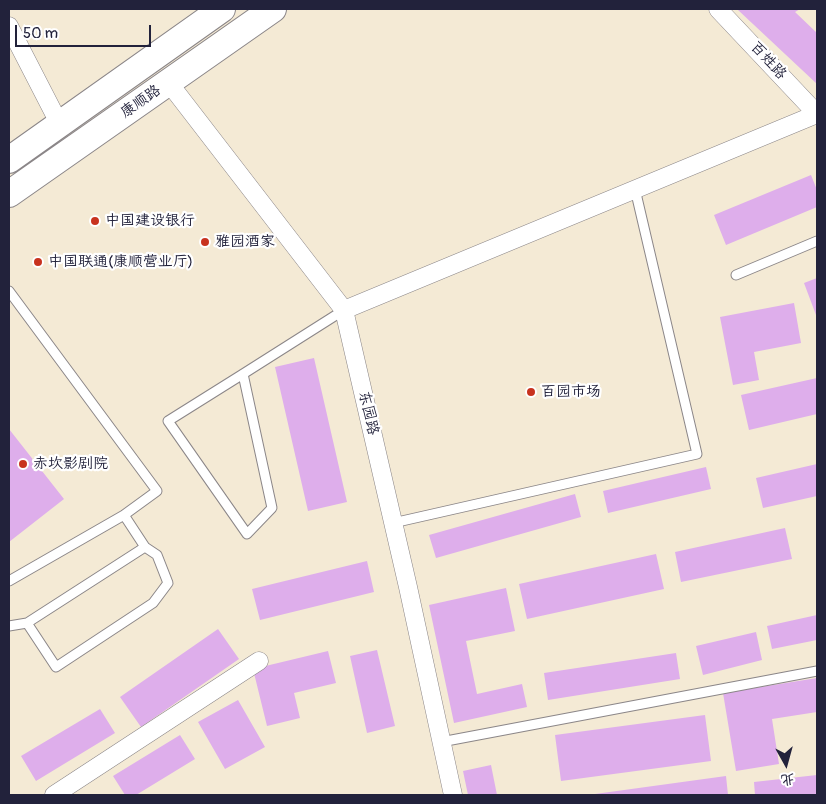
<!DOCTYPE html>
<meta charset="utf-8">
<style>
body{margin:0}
#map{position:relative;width:826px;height:804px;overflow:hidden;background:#f4ead5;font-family:Pangolin,"LXGW WenKai TC",sans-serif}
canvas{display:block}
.frame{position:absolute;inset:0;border:10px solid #22223b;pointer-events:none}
.north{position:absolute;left:761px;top:739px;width:50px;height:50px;-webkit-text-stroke:4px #fff;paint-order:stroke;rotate:173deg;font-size:14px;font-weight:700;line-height:20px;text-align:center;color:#22223b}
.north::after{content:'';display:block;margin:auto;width:18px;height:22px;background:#22223b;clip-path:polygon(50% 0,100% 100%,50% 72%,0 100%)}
.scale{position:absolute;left:15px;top:25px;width:136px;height:22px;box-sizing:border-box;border:2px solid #22223b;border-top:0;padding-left:6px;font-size:15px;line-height:18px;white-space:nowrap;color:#22223b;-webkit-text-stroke:4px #fff;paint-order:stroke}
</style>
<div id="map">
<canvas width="826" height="804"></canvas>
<div class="frame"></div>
<div class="north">北</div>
<div class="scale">50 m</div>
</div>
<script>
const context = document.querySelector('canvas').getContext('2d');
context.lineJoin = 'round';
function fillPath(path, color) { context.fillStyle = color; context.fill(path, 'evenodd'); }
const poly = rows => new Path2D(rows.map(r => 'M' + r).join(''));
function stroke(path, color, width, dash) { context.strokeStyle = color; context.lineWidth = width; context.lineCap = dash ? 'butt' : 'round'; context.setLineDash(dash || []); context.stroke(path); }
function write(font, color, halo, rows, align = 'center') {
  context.font = font + ' Pangolin,"LXGW WenKai TC",sans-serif'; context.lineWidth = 4.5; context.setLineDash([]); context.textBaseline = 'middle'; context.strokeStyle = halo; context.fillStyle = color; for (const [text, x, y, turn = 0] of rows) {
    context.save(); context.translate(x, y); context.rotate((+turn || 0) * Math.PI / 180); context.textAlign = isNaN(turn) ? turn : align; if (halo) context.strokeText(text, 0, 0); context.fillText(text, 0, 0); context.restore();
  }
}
fillPath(poly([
 [741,9,800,9,795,12,817,33,817,84,738,10],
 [811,175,817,190,817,207,726,245,714,215],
 [817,278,817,314,816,315,804,283],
 [794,303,801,343,754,352,759,380,733,385,720,317],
 [314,358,347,502,308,511,275,367],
 [817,378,817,414,749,430,741,395],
 [9,429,64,499,9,542],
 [817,464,817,496,763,508,756,478],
 [706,467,711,489,608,513,603,491],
 [575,494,581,517,436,558,429,535],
 [785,528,792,559,681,582,675,552],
 [656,554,664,589,527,619,519,584],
 [367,561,374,592,260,620,252,589],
 [506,588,515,631,466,641,477,694,522,684,527,707,454,723,429,605],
 [817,615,817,640,772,649,767,626],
 [218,629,239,659,141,727,120,697],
 [756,632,762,660,703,675,696,646],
 [377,650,395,726,367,733,350,656],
 [328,651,336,683,294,693,300,718,267,726,253,669],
 [676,653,680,679,548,700,544,673],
 [817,678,817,712,772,719,779,764,736,771,723,693],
 [238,700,265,747,225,769,198,722],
 [100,709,115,733,36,781,21,756],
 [705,715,711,761,561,781,555,735],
 [180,735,195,759,136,795,125,795,113,776],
 [491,765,497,795,468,795,463,771],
 [817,775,817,795,755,795,754,782],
 [726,776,728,795,595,795,595,794]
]), '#deaeeb');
const service = poly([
 [736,275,817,241],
 [9,291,157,491,124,515],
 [243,374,272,508,247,534,168,421,243,374,344,310],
 [393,523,697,454,635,189],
 [9,581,124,515,145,547],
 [9,626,27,623,145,547,157,555,168,583,153,603,56,667,27,623],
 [441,742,817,671]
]);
const minor = poly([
 [718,9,817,114],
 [9,26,60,125],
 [169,83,344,310,408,587,453,795],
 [344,310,817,114],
 [54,795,259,661]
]);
const primary = poly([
 [9,160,222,9],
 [9,194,273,9]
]);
stroke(service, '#8b8688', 11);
stroke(minor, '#8b8688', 19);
stroke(primary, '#8b8688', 28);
stroke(service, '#fff', 9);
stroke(minor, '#fff', 18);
stroke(primary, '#fff', 26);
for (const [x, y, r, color] of [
 [95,221,5,"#c8321e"],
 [205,242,5,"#c8321e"],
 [38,262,5,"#c8321e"],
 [531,392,5,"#c8321e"],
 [23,464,5,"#c8321e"]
]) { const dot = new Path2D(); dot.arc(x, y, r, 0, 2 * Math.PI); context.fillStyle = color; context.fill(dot); stroke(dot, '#fff', 2); }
write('15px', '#22223b', '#fff', [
 ["百姓路",768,61,47],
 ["康顺路",141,102,-35],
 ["东园路",368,413,77]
]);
write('15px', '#22223b', '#fff', [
 ["中国建设银行",105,221],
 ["雅园酒家",215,242],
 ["中国联通(康顺营业厅)",48,262],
 ["百园市场",541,392],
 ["赤坎影剧院",33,464]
], 'left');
</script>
